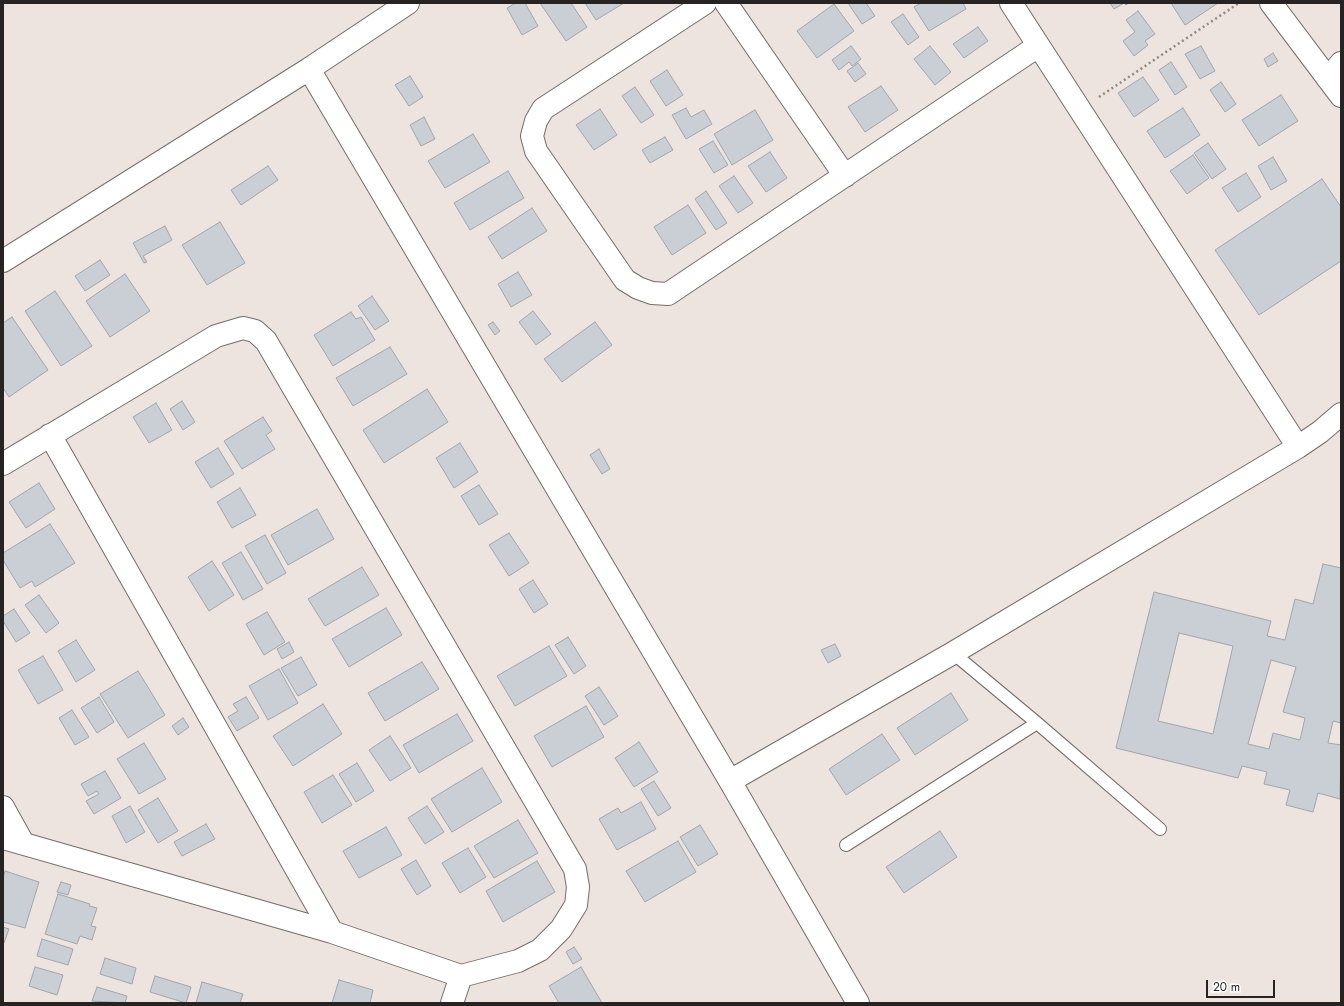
<!DOCTYPE html>
<style>
body{margin:0}
#map{position:relative;width:1344px;height:1006px;overflow:hidden;background:#ede3df;font-family:Jost,sans-serif}
canvas{display:block}
.frame{position:absolute;inset:0;border:4px solid #272322;pointer-events:none}
.scale{position:absolute;left:1206px;top:980px;width:69px;height:18px;box-sizing:border-box;border:2px solid #272322;border-top:0;padding-left:5px;font-size:12px;line-height:14px;white-space:nowrap;color:#272322;-webkit-text-stroke:3px #fff;paint-order:stroke}
</style>
<div id="map">
<canvas width="1344" height="1006"></canvas>
<div class="frame"></div>
<div class="scale">20 m</div>
</div>
<script>
const context = document.querySelector('canvas').getContext('2d');
context.lineJoin = 'round';
function fillPath(path, color) { context.fillStyle = color; context.fill(path, 'evenodd'); }
const poly = rows => new Path2D(rows.map(r => 'M' + r).join(''));
function stroke(path, color, width, dash) { context.strokeStyle = color; context.lineWidth = width; context.lineCap = dash ? 'butt' : 'round'; context.setLineDash(dash || []); context.stroke(path); }
const building = poly([
 [516,3,525,3,538,26,522,35,507,8,516,3],
 [540,3,571,3,587,27,566,41,540,3],
 [585,3,624,3,596,20,585,3],
 [848,3,866,3,875,16,862,24,848,3],
 [921,3,963,3,966,9,929,31,914,7,921,3],
 [1110,3,1129,3,1126,5,1124,3,1114,9,1110,3],
 [1171,3,1218,3,1185,25,1171,3],
 [834,4,854,31,817,58,797,31,834,4],
 [1138,11,1155,34,1145,41,1148,45,1134,56,1123,41,1135,32,1126,20,1138,11],
 [903,14,919,37,908,45,891,22,903,14],
 [978,27,988,41,964,58,953,44,978,27],
 [851,46,861,59,852,66,849,62,839,70,832,60,851,46],
 [930,46,951,72,935,85,914,59,930,46],
 [1201,46,1215,71,1200,79,1185,54,1201,46],
 [1273,53,1278,61,1268,67,1264,59,1273,53],
 [1171,62,1187,87,1175,95,1159,70,1171,62],
 [858,63,866,74,855,82,847,71,858,63],
 [667,70,683,95,666,106,650,81,667,70],
 [410,76,423,97,409,106,395,85,410,76],
 [1143,77,1159,100,1134,117,1118,93,1143,77],
 [1221,82,1236,104,1225,112,1210,90,1221,82],
 [881,86,898,110,865,132,848,107,881,86],
 [635,87,654,115,641,123,622,96,635,87],
 [1281,95,1298,121,1259,146,1242,120,1281,95],
 [686,108,691,117,704,110,712,124,686,139,672,115,686,108],
 [1183,108,1200,135,1165,158,1147,131,1183,108],
 [600,109,617,135,594,150,576,125,600,109],
 [755,110,773,140,732,165,714,134,755,110],
 [424,117,435,139,421,146,410,125,424,117],
 [473,134,490,162,445,188,428,161,473,134],
 [665,137,673,150,650,163,642,150,665,137],
 [713,141,728,165,714,173,699,149,713,141],
 [1208,143,1226,169,1212,179,1194,153,1208,143],
 [770,152,787,178,766,192,748,166,770,152],
 [1193,155,1209,178,1187,194,1170,171,1193,155],
 [1273,157,1287,181,1271,190,1258,166,1273,157],
 [268,166,278,180,241,205,231,190,268,166],
 [508,171,524,198,470,230,454,203,508,171],
 [1246,173,1261,197,1238,212,1222,188,1246,173],
 [734,176,753,203,738,213,719,186,734,176],
 [1322,179,1341,207,1341,261,1259,315,1215,250,1322,179],
 [706,191,727,223,716,230,695,199,706,191],
 [688,205,706,233,672,255,654,227,688,205],
 [532,208,547,231,502,259,488,237,532,208],
 [220,222,245,263,207,285,182,245,220,222],
 [165,226,172,240,143,256,147,262,144,263,133,243,165,226],
 [100,260,110,275,85,291,75,276,100,260],
 [518,272,532,295,511,307,498,284,518,272],
 [125,274,150,311,110,337,86,301,125,274],
 [55,291,92,346,61,366,25,311,55,291],
 [372,296,389,321,375,330,358,306,372,296],
 [533,311,551,334,536,345,519,322,533,311],
 [351,312,356,319,361,317,375,340,333,366,314,335,351,312],
 [12,317,48,370,9,397,3,388,3,323,12,317],
 [493,322,500,331,495,335,488,325,493,322],
 [595,322,612,345,562,382,544,359,595,322],
 [390,347,407,374,353,406,336,378,390,347],
 [427,389,448,422,384,463,363,430,427,389],
 [182,401,195,422,183,430,170,409,182,401],
 [156,403,172,430,149,443,133,417,156,403],
 [263,417,272,431,266,435,275,449,242,469,224,441,263,417],
 [460,443,478,472,454,488,436,458,460,443],
 [218,448,234,474,211,488,195,462,218,448],
 [599,449,610,469,602,474,590,455,599,449],
 [39,483,55,509,26,528,9,502,39,483],
 [479,485,498,514,479,525,461,496,479,485],
 [240,488,256,515,232,528,217,502,240,488],
 [317,509,334,539,288,565,271,535,317,509],
 [50,524,75,563,35,587,32,581,20,588,3,560,3,553,50,524],
 [509,533,529,563,509,576,489,545,509,533],
 [265,535,286,573,267,584,245,546,265,535],
 [241,552,263,589,243,600,222,563,241,552],
 [212,561,234,595,209,611,188,577,212,561],
 [1323,564,1341,568,1341,723,1333,721,1328,743,1341,745,1340,799,1318,793,1313,812,1286,805,1290,790,1264,784,1267,772,1242,766,1238,778,1116,748,1154,592,1271,621,1267,636,1285,640,1295,599,1313,604,1323,564],
 [1179,633,1233,646,1213,734,1158,721,1179,633],
 [1271,660,1296,667,1283,712,1305,718,1300,740,1273,733,1269,749,1248,744,1271,660],
 [362,567,379,595,325,626,308,599,362,567],
 [533,580,548,604,534,613,519,589,533,580],
 [39,595,59,623,46,633,25,605,39,595],
 [386,608,402,635,349,667,332,639,386,608],
 [14,609,30,633,16,642,3,621,3,616,14,609],
 [267,612,285,642,264,655,246,624,267,612],
 [568,637,586,666,574,674,555,645,568,637],
 [76,640,95,670,76,682,58,651,76,640],
 [289,642,294,652,282,659,277,649,289,642],
 [835,644,841,656,828,663,821,650,835,644],
 [549,646,567,676,515,706,497,676,549,646],
 [43,656,63,690,38,704,18,670,43,656],
 [301,657,317,685,298,696,281,668,301,657],
 [422,662,439,689,385,721,368,693,422,662],
 [279,669,298,703,268,720,249,686,279,669],
 [138,671,165,715,128,738,100,694,138,671],
 [599,687,618,716,604,725,585,696,599,687],
 [951,693,968,720,915,755,897,728,951,693],
 [99,697,114,722,97,733,81,708,99,697],
 [246,697,259,718,237,731,228,717,238,711,233,704,246,697],
 [323,704,342,734,293,766,273,736,323,704],
 [586,706,604,737,552,767,534,736,586,706],
 [72,710,89,737,75,745,59,718,72,710],
 [457,714,473,741,419,773,403,745,457,714],
 [183,718,189,727,178,735,172,726,183,718],
 [882,734,900,760,846,795,829,769,882,734],
 [390,736,411,768,390,781,369,750,390,736],
 [639,742,658,772,634,787,615,758,639,742],
 [144,743,166,779,139,794,117,759,144,743],
 [357,763,374,791,356,802,339,774,357,763],
 [482,768,502,802,452,832,431,799,482,768],
 [105,771,121,798,94,814,86,801,99,794,97,791,88,796,81,784,105,771],
 [333,775,352,805,322,823,304,792,333,775],
 [654,781,671,808,658,816,641,789,654,781],
 [158,798,178,831,158,843,138,810,158,798],
 [641,802,656,829,617,850,599,819,618,808,621,813,641,802],
 [130,806,145,832,126,843,112,816,130,806],
 [427,806,444,832,425,844,408,818,427,806],
 [518,820,538,853,494,878,474,846,518,820],
 [206,824,215,839,182,856,174,842,206,824],
 [700,825,718,854,698,866,680,837,700,825],
 [386,827,402,855,359,878,343,851,386,827],
 [940,831,957,857,904,893,886,867,940,831],
 [678,841,696,872,645,902,626,871,678,841],
 [468,848,486,877,460,893,442,863,468,848],
 [416,860,431,886,417,895,401,869,416,860],
 [537,861,555,892,503,922,486,891,537,861],
 [5,871,39,882,25,928,3,922,3,878,5,871],
 [61,882,71,885,68,895,57,892,61,882],
 [58,894,90,904,89,906,97,908,91,926,96,927,92,940,80,936,77,944,45,934,58,894],
 [3,927,9,929,4,943,3,943,3,927],
 [42,939,73,949,68,965,37,956,42,939],
 [574,947,582,959,573,964,566,952,574,947],
 [105,958,136,968,132,984,100,974,105,958],
 [35,967,63,975,57,995,29,986,35,967],
 [581,967,602,1003,559,1003,549,986,581,967],
 [155,976,191,987,186,1003,150,992,155,976],
 [339,980,373,990,370,1003,332,1003,339,980],
 [202,982,243,994,240,1003,196,1003,202,982],
 [97,987,127,996,125,1003,92,1001,97,987]
]);
fillPath(building, '#cacfd6');
stroke(building, '#a0a5ac', 1);
const lane = poly([
 [953,653,1037,723,1160,829],
 [846,845,1037,723]
]);
const street = poly([
 [705,3,543,109,536,121,532,136,536,151,625,280,638,288,652,293,668,294,1038,46],
 [726,3,845,176],
 [1011,3,1298,447],
 [1271,3,1341,96],
 [309,69,730,781,858,1003],
 [1328,79,1341,63],
 [3,261,309,69,408,3],
 [50,435,332,932],
 [3,464,216,336,243,328,255,331,266,341,575,869,578,887,576,905,561,929,540,950,518,961,461,976,332,932,3,838],
 [730,781,953,653,1298,447,1320,432,1341,414],
 [3,807,23,843],
 [452,1003,461,976]
]);
stroke(lane, '#756d6a', 14);
stroke(street, '#756d6a', 24);
stroke(poly([
 [1099,97,1239,3]
]), '#908886', 2.5, [2, 3]);
stroke(lane, '#fff', 12);
stroke(street, '#fff', 22);
</script>
